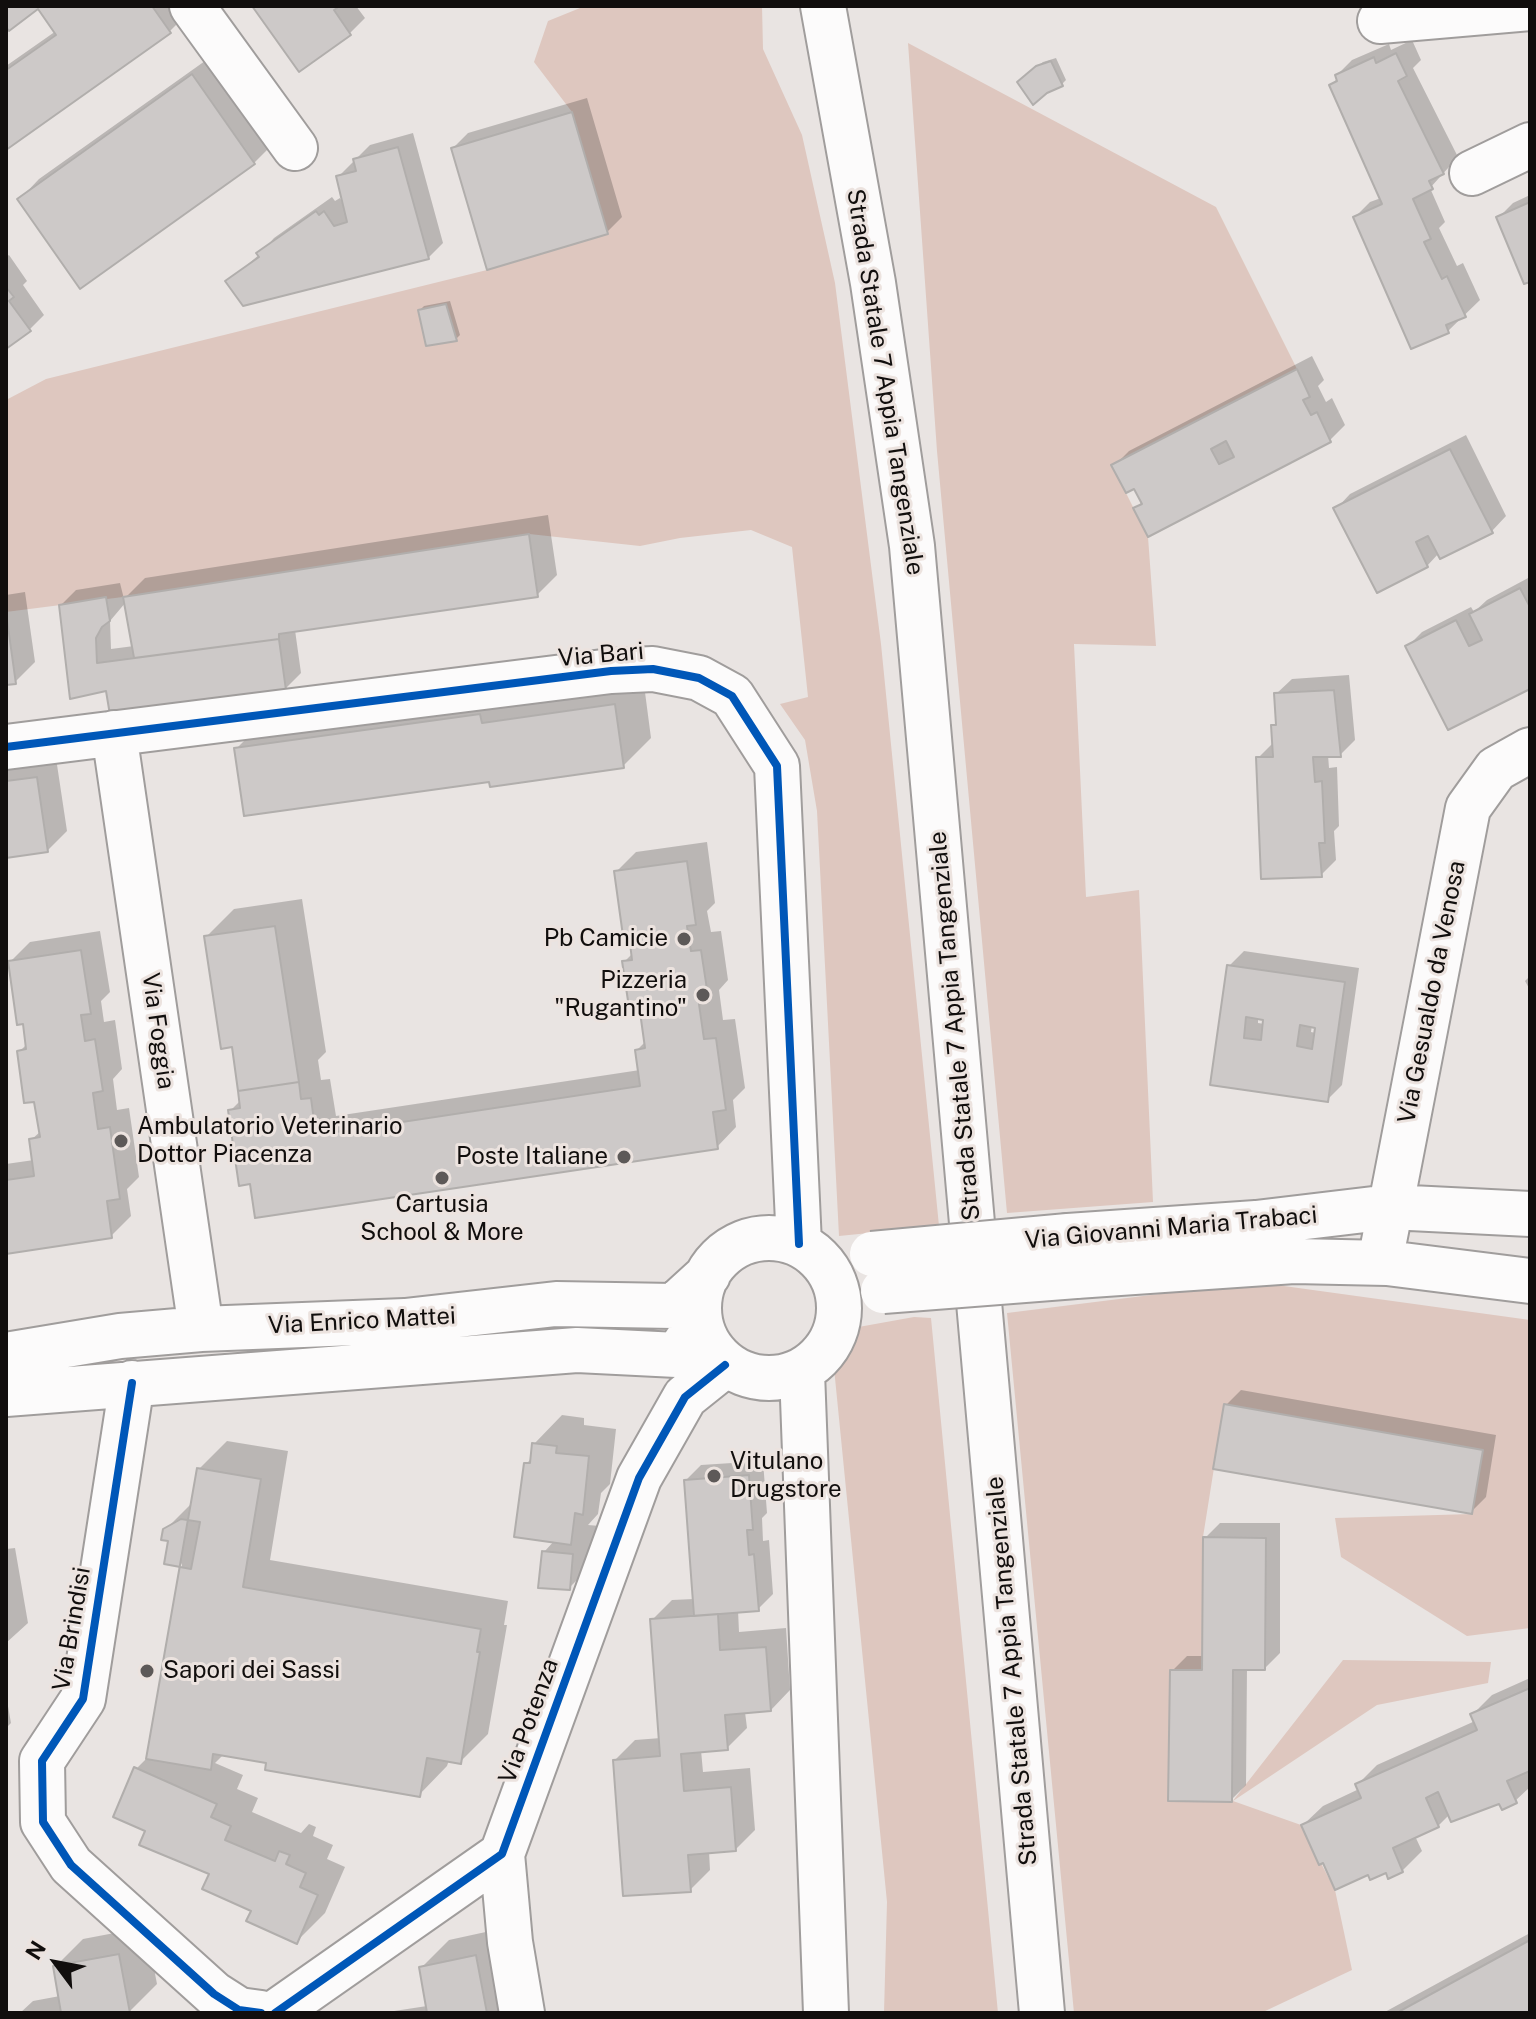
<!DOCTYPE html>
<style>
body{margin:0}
#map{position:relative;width:1536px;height:2019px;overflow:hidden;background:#e9e4e2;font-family:"Public Sans",sans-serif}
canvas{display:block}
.frame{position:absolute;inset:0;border:8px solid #110e0d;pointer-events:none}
.north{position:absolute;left:16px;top:1923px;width:80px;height:80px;-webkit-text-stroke:6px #ece3df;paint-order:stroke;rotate:302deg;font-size:22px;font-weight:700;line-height:32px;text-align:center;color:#110e0d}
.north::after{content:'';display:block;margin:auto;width:28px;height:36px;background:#110e0d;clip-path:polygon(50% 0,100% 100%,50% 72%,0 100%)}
</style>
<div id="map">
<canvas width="1536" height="2019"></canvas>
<div class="frame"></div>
<div class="north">N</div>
</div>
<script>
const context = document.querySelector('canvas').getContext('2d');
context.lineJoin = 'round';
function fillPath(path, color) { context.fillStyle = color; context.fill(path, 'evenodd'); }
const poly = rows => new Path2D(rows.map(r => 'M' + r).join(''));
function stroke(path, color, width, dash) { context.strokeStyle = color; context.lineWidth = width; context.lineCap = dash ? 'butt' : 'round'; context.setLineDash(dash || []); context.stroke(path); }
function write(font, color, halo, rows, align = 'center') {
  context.font = font + ' "Public Sans",sans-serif'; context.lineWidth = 6; context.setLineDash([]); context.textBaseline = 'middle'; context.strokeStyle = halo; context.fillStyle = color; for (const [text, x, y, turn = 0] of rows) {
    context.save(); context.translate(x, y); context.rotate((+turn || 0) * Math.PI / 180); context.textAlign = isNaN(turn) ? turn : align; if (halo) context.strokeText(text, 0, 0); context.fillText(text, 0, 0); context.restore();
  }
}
fillPath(poly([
 [585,6,762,6,763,49,802,135,835,283,881,644,939,1226,839,1236,817,811,805,740,780,704,808,697,792,547,751,530,680,538,640,546,529,534,123,597,6,612,6,400,46,379,487,270,608,234,572,112,534,62,548,21],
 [908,43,1216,207,1297,369,1112,465,1148,537,1156,646,1074,644,1086,897,1139,890,1153,1202,1007,1213,937,451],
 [1255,1282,1530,1320,1530,1628,1467,1636,1341,1557,1335,1518,1472,1514,1482,1450,1224,1405,1203,1537,1202,1670,1170,1671,1168,1801,1232,1802,1343,1660,1491,1662,1488,1683,1377,1705,1233,1801,1301,1825,1335,1890,1352,1970,1261,2013,1074,2013,1007,1313],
 [914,1317,931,1318,998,2013,884,2013,887,1902,834,1368,853,1328]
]), '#dec7bf');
fillPath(poly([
 [6,6,185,6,189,12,169,32,6,148,6,66,56,31,38,7,6,23],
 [254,6,356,6,365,18,350,33,299,69],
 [1412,40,1421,60,1413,68,1458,157,1430,188,1445,222,1439,228,1457,266,1463,263,1480,300,1448,331,1355,217,1370,202,1381,198,1331,85,1338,78,1337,75,1352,60,1389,44,1391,50],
 [212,56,274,143,254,163,20,199,39,179],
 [1056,58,1066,80,1062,84,1023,78,1043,62],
 [587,98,622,217,607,232,453,148,468,133],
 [413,133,443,243,428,258,228,281,260,254,274,238,332,197,335,201,340,198,344,205,338,177,370,145],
 [1530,195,1530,280,1498,218,1513,203],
 [9,255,27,281,23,285,44,315,29,330,6,346,6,257],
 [450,301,460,335,456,339,420,310,424,306],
 [1312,356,1324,380,1318,386,1326,402,1332,398,1345,425,1330,440,1135,509,1143,501,1135,487,1114,466,1129,451],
 [1466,435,1506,516,1492,531,1439,553,1427,566,1336,509,1350,494],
 [548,515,557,575,537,595,295,630,301,673,286,688,107,688,61,605,76,590,120,583,124,599,145,578],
 [126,602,134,646,111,649,110,621],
 [1530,577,1530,686,1407,647,1422,632,1471,607,1474,612,1487,600],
 [25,592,35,662,15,682,6,683,6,595],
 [1349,675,1355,740,1340,755,1328,755,1329,768,1337,767,1339,826,1334,831,1336,860,1321,875,1258,758,1274,742,1273,726,1278,721,1276,694,1292,679],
 [643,677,651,738,623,766,491,780,236,749,264,721],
 [56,758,67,831,47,851,6,856,6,765],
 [707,842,715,903,707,911,711,932,721,931,728,980,719,990,723,1020,735,1019,745,1088,733,1100,736,1127,717,1147,252,1182,230,1111,241,1100,233,1045,206,937,234,909,302,899,326,1052,318,1060,321,1080,330,1079,336,1116,640,1070,637,1050,646,1041,642,1010,624,962,633,953,616,872,636,852],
 [100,931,110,992,101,1001,104,1022,115,1020,122,1069,113,1079,117,1110,129,1108,139,1177,127,1189,131,1216,111,1236,6,1252,6,1164,34,1160,31,1140,41,1131,36,1099,19,1052,28,1043,10,962,30,942],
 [1244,951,1359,968,1342,1085,1327,1100,1212,1083,1229,966],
 [1258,1017,1266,1018,1265,1024,1258,1023],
 [1312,1025,1317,1026,1316,1033,1311,1032],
 [1530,976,1530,990,1525,981],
 [1241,1390,1496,1435,1486,1497,1471,1512,1226,1405],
 [562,1415,584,1418,584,1425,616,1429,610,1484,601,1493,598,1514,588,1525,600,1526,597,1560,569,1588,544,1552,555,1540,526,1464,533,1457,534,1444],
 [227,1441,288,1451,270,1560,508,1601,504,1625,507,1625,488,1734,460,1762,449,1760,447,1766,419,1795,224,1754,215,1763,243,1775,237,1789,258,1798,252,1812,301,1833,309,1824,316,1827,313,1836,333,1845,327,1859,345,1867,325,1913,297,1941,254,1910,212,1873,148,1830,136,1769,149,1756,182,1565,165,1530,193,1502,199,1469],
 [763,1461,767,1513,762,1518,763,1541,769,1540,773,1594,758,1609,738,1610,739,1632,786,1628,790,1690,771,1710,745,1712,747,1728,727,1748,701,1750,703,1772,750,1768,755,1830,735,1850,709,1851,710,1870,690,1890,615,1760,635,1740,661,1738,652,1620,672,1600,694,1599,686,1480,701,1465],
 [1220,1523,1280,1523,1280,1653,1265,1668,1247,1668,1246,1785,1231,1800,1172,1671,1187,1656,1204,1656,1205,1538],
 [15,1548,28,1623,6,1643,6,1549],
 [1530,1678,1530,1787,1515,1801,1500,1801,1450,1814,1438,1826,1415,1836,1422,1851,1402,1871,1369,1873,1324,1861,1303,1825,1323,1806,1359,1789,1357,1785,1377,1765,1475,1721,1472,1715,1492,1695],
 [6,1695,11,1723,6,1728],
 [146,1927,157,1984,129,2012,20,2013,33,2001,60,1996,55,1967,83,1939],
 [504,1928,520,2013,381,2013,427,2006,421,1968,449,1940],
 [1530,1933,1530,2013,1383,2013]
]), '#0003');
const building = poly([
 [6,6,152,6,171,33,6,150,6,70,56,35,38,9,9,31,6,27,6,6],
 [252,6,340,6,334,10,351,35,299,72,252,6],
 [1396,53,1407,76,1398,81,1444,174,1429,181,1433,189,1413,199,1431,239,1424,242,1442,279,1447,276,1466,317,1446,325,1449,333,1411,349,1353,217,1382,204,1329,85,1337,81,1335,75,1374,57,1376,63,1396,53],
 [1051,61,1063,86,1047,93,1033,105,1017,82,1036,66,1051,61],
 [192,74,255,164,80,289,17,199,192,74],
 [572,112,608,234,487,270,451,148,572,112],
 [398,147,429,259,243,306,225,281,259,257,256,253,316,211,319,215,324,211,334,226,347,222,336,176,356,171,353,159,398,147],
 [1530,202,1530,282,1524,284,1496,217,1530,202],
 [6,287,14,297,9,301,31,331,6,349,6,287],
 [446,304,457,341,426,346,418,310,446,304],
 [1297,369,1310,397,1303,400,1311,415,1317,412,1331,442,1148,537,1133,508,1142,504,1134,489,1126,493,1111,465,1297,369],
 [1226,441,1234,457,1219,464,1211,449,1226,441],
 [1450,449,1493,533,1440,559,1428,536,1416,542,1428,567,1377,593,1333,508,1450,449],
 [529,534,538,597,279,634,279,639,134,658,123,597,529,534],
 [1520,588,1530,607,1530,689,1448,730,1405,646,1456,620,1469,646,1482,640,1469,614,1520,588],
 [106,597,110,621,102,627,96,638,97,663,279,639,286,690,110,715,106,691,70,699,59,605,106,597],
 [6,612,16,684,6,685,6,612],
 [1334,690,1341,757,1313,757,1315,782,1322,781,1325,843,1319,843,1322,877,1261,879,1256,757,1273,757,1271,725,1276,725,1274,693,1334,690],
 [615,704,624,768,490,787,489,782,244,816,234,748,480,714,482,723,615,704],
 [37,777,48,852,6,858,6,781,37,777],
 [687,861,696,925,687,926,691,951,701,950,709,1002,699,1004,704,1039,716,1038,726,1110,713,1112,718,1149,255,1218,250,1184,239,1186,228,1110,240,1108,238,1091,299,1082,301,1099,311,1098,316,1135,640,1086,635,1050,645,1048,640,1012,630,1014,622,961,632,960,629,935,623,936,614,871,687,861],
 [275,926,299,1082,238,1091,232,1047,221,1049,204,936,275,926],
 [81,950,91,1014,81,1015,85,1041,95,1039,103,1091,93,1093,98,1129,110,1127,120,1199,107,1201,112,1238,6,1254,6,1180,34,1176,29,1139,40,1137,34,1102,24,1103,17,1051,26,1049,23,1024,17,1025,8,961,81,950],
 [1227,965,1345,982,1328,1102,1210,1085,1227,965],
 [1246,1017,1263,1020,1261,1040,1244,1038,1246,1017],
 [1300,1025,1315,1028,1312,1049,1297,1046,1300,1025],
 [1224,1404,1483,1450,1472,1514,1213,1469,1224,1404],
 [532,1443,557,1446,556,1453,589,1456,583,1515,575,1513,571,1545,514,1537,524,1463,530,1463,532,1443],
 [197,1468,261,1479,243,1587,481,1629,477,1652,480,1652,461,1764,427,1758,420,1797,265,1770,266,1763,213,1754,211,1770,146,1759,197,1468],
 [749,1475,753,1530,747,1530,749,1555,754,1554,759,1611,694,1616,684,1480,749,1475],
 [181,1519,200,1522,191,1569,164,1564,168,1541,161,1540,163,1529,181,1519],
 [1203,1537,1266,1538,1265,1670,1233,1670,1232,1802,1168,1801,1170,1670,1202,1670,1203,1537],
 [542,1551,573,1554,570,1590,538,1588,542,1551],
 [718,1614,720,1650,766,1647,771,1711,725,1715,728,1750,681,1754,684,1791,731,1787,736,1851,688,1855,691,1892,623,1896,613,1760,660,1756,650,1619,718,1614],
 [1530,1688,1530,1771,1507,1781,1517,1803,1502,1810,1499,1804,1451,1822,1438,1792,1426,1798,1439,1827,1393,1848,1403,1872,1388,1879,1386,1873,1370,1880,1368,1875,1335,1890,1323,1863,1319,1865,1301,1825,1361,1798,1355,1784,1477,1730,1470,1714,1530,1688],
 [134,1767,217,1804,211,1817,231,1826,225,1840,275,1861,279,1851,290,1855,286,1864,306,1873,300,1887,318,1895,297,1944,246,1921,251,1911,202,1889,209,1874,139,1845,145,1831,113,1817,134,1767],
 [1530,1940,1530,2013,1397,2013,1400,2011,1530,1940],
 [119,1954,130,2013,61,2013,53,1966,119,1954],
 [476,1955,487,2013,427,2013,419,1967,476,1955]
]);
fillPath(building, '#cdc9c8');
stroke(building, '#b1aeac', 2);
const minor = poly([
 [192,6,295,148],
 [1380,21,1530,8],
 [1472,173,1530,145],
 [114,733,201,1329],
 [6,747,611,671,653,669,699,678,732,696,777,766,799,1244],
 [1068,1236,1256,1223,1390,1207,1530,1214],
 '699 1308a70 70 0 1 1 140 0a70 70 0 1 1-140 0Z',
 [1380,1262,1468,808,1496,769,1530,750],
 [1076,1276,1294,1261,1387,1263,1530,1281],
 [6,1355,120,1336,201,1329,405,1321,556,1304,674,1306,708,1275],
 [802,1372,826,2013],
 [132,1383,83,1699,42,1761,43,1822,71,1865,214,1994,239,2010,261,2013],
 [6,1394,577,1350,677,1355,699,1323],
 [502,1854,510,1942,522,2013],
 [275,2013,502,1854,639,1478,685,1397,725,1365]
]);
const highway = poly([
 [823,6,873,283,912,546,1042,2013]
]);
stroke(minor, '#a09d9c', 48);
stroke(highway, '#a09d9c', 48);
stroke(minor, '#fcfbfb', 44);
stroke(highway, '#fcfbfb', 44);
const minorBridge = poly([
 [872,1254,1068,1236],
 [883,1291,1076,1276]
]);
stroke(minorBridge, '#a09d9c', 48, []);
stroke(minorBridge, '#fcfbfb', 44);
stroke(poly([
 [6,747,611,671,653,669,699,678,732,696,777,766,799,1244],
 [132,1383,83,1699,42,1761,43,1822,71,1865,214,1994,239,2010,261,2013],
 [275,2013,502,1854,639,1478,685,1397,725,1365]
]), '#0057b8', 8);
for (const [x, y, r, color] of [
 [684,939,8,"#5d5958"],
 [703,995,8,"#5d5958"],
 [121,1141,8,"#5d5958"],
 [624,1157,8,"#5d5958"],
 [442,1178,8,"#5d5958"],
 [714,1476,8,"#5d5958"],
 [147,1671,8,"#5d5958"]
]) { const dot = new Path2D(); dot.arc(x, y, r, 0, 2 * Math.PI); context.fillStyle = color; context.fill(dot); stroke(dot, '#ece3df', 3); }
write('24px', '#110e0d', '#ece3df', [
 ["Strada Statale 7 Appia Tangenziale",885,382,81],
 ["Via Bari",601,655,-5],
 ["Via Gesualdo da Venosa",1432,992,-79],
 ["Strada Statale 7 Appia Tangenziale",955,1026,-95],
 ["Via Foggia",158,1031,82],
 ["Via Giovanni Maria Trabaci",1171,1228,-5],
 ["Via Enrico Mattei",362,1321,-3],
 ["Via Brindisi",72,1629,-80],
 ["Strada Statale 7 Appia Tangenziale",1012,1671,-95],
 ["Via Potenza",529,1721,-70]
]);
write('24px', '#110e0d', '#ece3df', [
 ["Pb Camicie",668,939],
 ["Pizzeria",687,981],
 ["\"Rugantino\"",687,1009],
 ["Ambulatorio Veterinario",137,1127,"left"],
 ["Dottor Piacenza",137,1155,"left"],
 ["Poste Italiane",608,1157],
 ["Cartusia",442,1205,"center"],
 ["School & More",442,1233,"center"],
 ["Vitulano",730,1462,"left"],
 ["Drugstore",730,1490,"left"],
 ["Sapori dei Sassi",163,1671,"left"]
], 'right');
</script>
